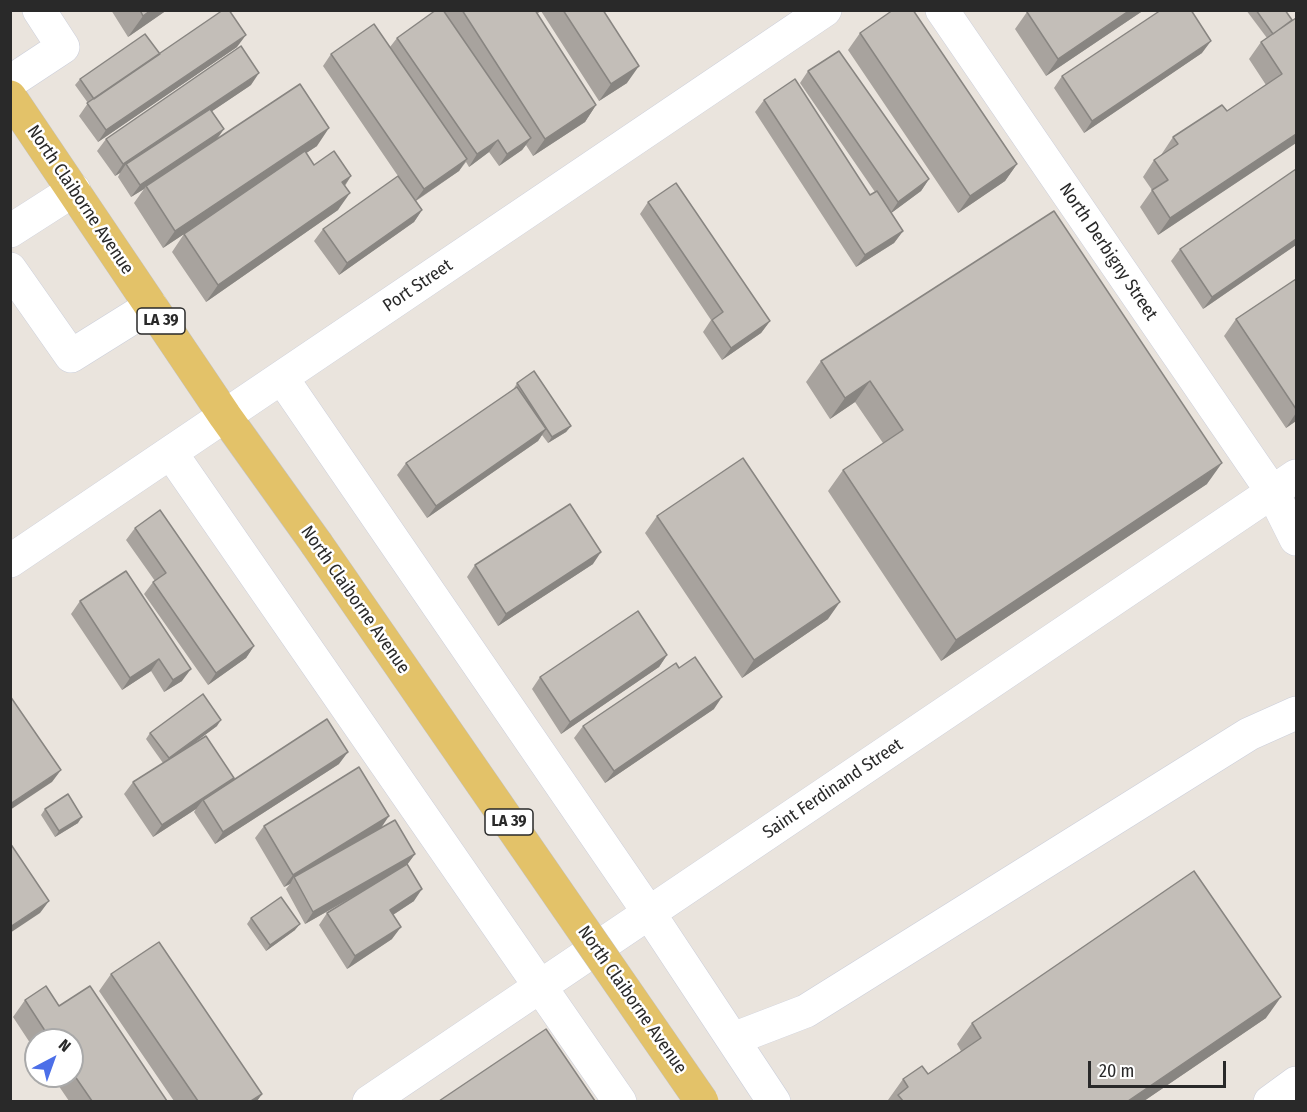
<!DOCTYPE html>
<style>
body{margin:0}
#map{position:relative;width:1307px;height:1112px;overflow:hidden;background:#eae4dd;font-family:"Fira Sans Condensed",sans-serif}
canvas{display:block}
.frame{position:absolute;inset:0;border:12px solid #292929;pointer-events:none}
.north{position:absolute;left:24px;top:1028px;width:60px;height:60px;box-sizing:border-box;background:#fff;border:2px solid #a9a9a9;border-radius:50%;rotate:41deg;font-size:16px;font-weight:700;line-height:24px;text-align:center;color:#292929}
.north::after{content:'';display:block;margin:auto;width:21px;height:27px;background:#4c6fe8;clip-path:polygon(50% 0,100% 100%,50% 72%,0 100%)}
.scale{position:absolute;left:1088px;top:1061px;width:138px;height:27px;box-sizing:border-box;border:3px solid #292929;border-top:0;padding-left:8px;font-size:18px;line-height:21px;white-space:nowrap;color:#292929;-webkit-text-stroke:4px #fff;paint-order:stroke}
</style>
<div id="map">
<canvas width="1307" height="1112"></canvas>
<div class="frame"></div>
<div class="north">N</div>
<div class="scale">20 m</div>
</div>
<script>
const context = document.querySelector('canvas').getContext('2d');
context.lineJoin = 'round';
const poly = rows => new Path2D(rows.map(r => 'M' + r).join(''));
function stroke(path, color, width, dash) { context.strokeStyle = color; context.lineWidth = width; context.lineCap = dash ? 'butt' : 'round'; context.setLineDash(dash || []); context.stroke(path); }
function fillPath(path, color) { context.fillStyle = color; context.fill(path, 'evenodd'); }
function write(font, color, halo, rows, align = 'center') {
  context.font = font + ' "Fira Sans Condensed",sans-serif'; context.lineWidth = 5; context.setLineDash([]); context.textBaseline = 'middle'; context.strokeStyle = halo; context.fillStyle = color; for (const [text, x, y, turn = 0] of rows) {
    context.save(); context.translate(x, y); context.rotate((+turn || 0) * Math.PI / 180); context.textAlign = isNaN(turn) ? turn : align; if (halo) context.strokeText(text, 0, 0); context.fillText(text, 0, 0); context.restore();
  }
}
const minor = poly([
 [942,10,1273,493,1296,539],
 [10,82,63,47,39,10],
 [10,231,74,190],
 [10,269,71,356,151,306],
 [282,378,649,913,774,1102],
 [171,453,620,1102],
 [10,561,825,10],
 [733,1039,806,1011,1249,734,1296,713],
 [369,1102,1296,476],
 [1270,1102,1296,1083]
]);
const major = poly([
 [10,97,225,416,316,543]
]);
stroke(minor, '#cbceda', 34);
stroke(major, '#c3c3c3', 34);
stroke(minor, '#fff', 33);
stroke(major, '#e3c269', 33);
const majorBridge = poly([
 [316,543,702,1102]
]);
stroke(majorBridge, '#c3c3c3', 34, []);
stroke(majorBridge, '#e3c269', 33);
fillPath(poly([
 [111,10,167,10,128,37],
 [445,10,603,10,627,83,599,101,541,11,537,14,596,105,585,122,533,156,526,145,522,150,499,166,489,152,469,167,466,162,459,171,416,201,422,210,414,222,339,275,314,241,323,229,398,176,323,66,331,54,390,47,397,38],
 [1029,10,1144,10,1046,76,1015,29,1027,12],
 [1246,10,1285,10,1296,143,1158,235,1140,207,1152,190,1143,177,1154,160,1161,155,1173,137,1227,111,1266,85,1249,59,1261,42,1267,38],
 [860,33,1017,164,1005,181,958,213,848,50],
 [237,47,98,142,79,116,88,103,75,85,80,79,160,54],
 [1202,53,1084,133,1054,88,1062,76],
 [808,71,929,179,921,191,891,213,903,231,894,243,856,267,755,112,764,100,870,195,875,192,800,83],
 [251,85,212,111,224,129,217,139,317,146,306,153,314,165,351,176,345,186,338,210,206,302,172,252,184,234,205,220,163,248,134,203,144,189,131,197,118,177,120,173,115,176,97,151,106,139],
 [1296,169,1296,245,1203,309,1171,261,1180,249],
 [648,202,770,321,761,333,722,360,703,332,711,320,640,214],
 [1296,279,1296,421,1286,428,1224,336,1236,319],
 [821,361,1207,484,941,661,828,491,843,470,883,443,855,402,830,419,806,382],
 [517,383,571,426,566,432,548,443,542,435,538,441,427,518,397,475,406,463,513,390],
 [657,516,828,619,742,678,645,533],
 [135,528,254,646,246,658,208,685,144,594,153,582,155,581,126,540],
 [593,564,498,626,467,577,475,565],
 [126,571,182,681,164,692,151,671,122,690,71,614,80,601],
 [667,655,659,667,561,734,532,689,540,677],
 [679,668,714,709,605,783,574,738,583,726],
 [217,726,189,746,232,781,339,764,215,844,194,812,196,809,153,837,124,794,133,782,163,763,146,739,150,733],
 [45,809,78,823,55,837,41,815],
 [264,826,381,827,415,854,407,865,414,901,393,915,392,939,347,969,319,925,327,913,360,893,305,924,286,889,290,884,284,887,255,838],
 [251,918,295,930,266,951,247,924],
 [111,974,262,1094,257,1101,174,1101,99,991],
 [25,1000,59,1006,167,1101,69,1101,52,1076,72,1076,72,1040,36,1040,36,1052,13,1017],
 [1266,1018,1144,1101,889,1101,888,1100,903,1079,928,1074,961,1051,957,1044,972,1023]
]), '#a8a39e');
fillPath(poly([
 [151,10,167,10,128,37,143,16],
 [1130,10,1144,10,1046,76,1058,59],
 [246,35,237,47,98,142,106,130],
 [1211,41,1202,53,1084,133,1092,121],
 [639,66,627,83,599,101,611,84],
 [259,73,251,85,128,168,126,164,120,173,115,176,123,164],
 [596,105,585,122,533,156,545,139],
 [329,128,317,146,163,248,175,231],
 [224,129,215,141,146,186,144,189,131,197,140,185],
 [1296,134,1296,143,1158,235,1170,218],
 [531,138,522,150,499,166,507,154],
 [498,140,489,152,469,167,477,154],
 [467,159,459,171,415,201,424,189],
 [1017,164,1005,181,958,213,970,196],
 [351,176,339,193,342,182],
 [929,179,921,191,890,214,898,202],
 [350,193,338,210,206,302,218,285],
 [422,210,414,222,339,275,347,263],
 [903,231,894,243,856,267,865,255],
 [1296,239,1296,245,1203,309,1212,297],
 [770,321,761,333,722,360,731,348],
 [870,381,855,402,830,419,845,398],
 [1296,413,1296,421,1286,428],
 [571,426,566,432,548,443,552,437],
 [546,429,538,441,427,518,436,506],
 [1222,463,1207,484,941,661,956,640],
 [601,552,593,564,498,626,506,614],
 [840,602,828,619,742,678,754,660],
 [254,646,246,658,208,685,216,673],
 [667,655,659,667,561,734,570,722],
 [159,659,151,671,122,690,130,678],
 [191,669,182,681,164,692,173,680],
 [722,697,714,709,605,783,614,771],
 [221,720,217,726,165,765,169,758],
 [348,752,339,764,215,844,223,832],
 [61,770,52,782,10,810,10,804],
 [234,778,225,790,203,800,196,809,153,837,162,825],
 [389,816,381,828,294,877,290,884,284,887,293,875],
 [82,817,78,823,55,837,59,831],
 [415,854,406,866,305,924,313,912],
 [422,889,414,901,382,922,390,910],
 [49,901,40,913,10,933,10,927],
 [300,924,295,930,266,951,270,945],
 [401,927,392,939,347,969,355,956],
 [1281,997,1266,1018,1144,1101,1128,1101],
 [262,1094,257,1101,251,1101]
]), '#888581');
const building = poly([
 [140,10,151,10,143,16,140,10],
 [223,10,229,10,246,35,106,130,87,103,223,10],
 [436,10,443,10,531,138,507,154,498,140,477,154,397,38,436,10],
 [462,10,535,10,596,105,545,139,462,10],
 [563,10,603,10,639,66,611,84,563,10],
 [893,10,913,10,1017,164,970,196,860,33,893,10],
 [1029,10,1130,10,1058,59,1027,12,1029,10],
 [1161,10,1191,10,1211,41,1092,121,1062,76,1161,10],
 [1256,10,1285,10,1292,20,1273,34,1256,10],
 [1296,18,1296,134,1170,218,1152,190,1168,180,1154,160,1178,144,1173,137,1222,105,1227,111,1282,74,1261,42,1296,18],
 [374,24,467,159,424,189,331,54,374,24],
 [145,34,160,54,94,99,80,79,145,34],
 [241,46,259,73,123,164,106,139,241,46],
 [839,51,929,179,898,202,808,71,839,51],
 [795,79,870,195,877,191,903,231,865,255,764,100,795,79],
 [300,84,329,128,175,231,146,186,300,84],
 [210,109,224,129,140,185,126,164,210,109],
 [305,151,314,165,334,151,351,176,342,182,350,193,218,285,184,234,305,151],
 [1296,169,1296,239,1212,297,1180,249,1296,169],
 [398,176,422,210,347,263,323,229,398,176],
 [676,183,770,321,731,348,712,320,723,312,648,202,676,183],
 [1054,211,1222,463,956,640,843,470,903,430,870,381,845,398,821,361,1054,211],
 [1296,279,1296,409,1236,319,1296,279],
 [534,371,571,426,552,437,517,383,534,371],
 [517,387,546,429,436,506,406,463,517,387],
 [743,458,840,602,754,660,657,516,743,458],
 [570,504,601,552,506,614,475,565,570,504],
 [160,510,254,646,216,673,153,582,166,573,135,528,160,510],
 [126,571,191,669,173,680,159,659,130,678,80,601,126,571],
 [638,611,667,655,570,722,540,677,638,611],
 [695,657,722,697,614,771,583,726,676,663,679,668,695,657],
 [203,694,221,720,169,758,150,733,203,694],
 [10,696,61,770,10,804,10,696],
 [327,719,348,752,223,832,203,800,327,719],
 [206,736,234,778,162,825,133,782,206,736],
 [359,767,389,816,293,875,264,826,359,767],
 [68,794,82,817,59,831,45,809,68,794],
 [395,820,415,854,313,912,294,877,395,820],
 [10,843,49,901,10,927,10,843],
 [407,864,422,889,390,910,401,927,355,956,327,913,407,864],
 [1194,871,1281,997,1128,1101,903,1101,898,1095,908,1087,903,1079,922,1066,928,1074,981,1038,972,1023,1194,871],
 [281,897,300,924,270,945,251,918,281,897],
 [159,942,262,1094,251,1101,198,1101,111,974,159,942],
 [46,986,59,1006,90,986,167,1101,92,1101,72,1072,72,1040,51,1040,25,1000,46,986],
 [546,1029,595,1101,439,1101,546,1029]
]);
fillPath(building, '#c3beb8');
stroke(building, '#888581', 1.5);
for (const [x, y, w] of [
 [161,321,48],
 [509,822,48]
]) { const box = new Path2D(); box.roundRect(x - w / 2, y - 13, w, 26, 4.5); context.fillStyle = '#fff'; context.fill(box); stroke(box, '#292929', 1.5); }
write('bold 16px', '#292929', null, [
 ["LA 39",161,321],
 ["LA 39",509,822]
]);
write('18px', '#292929', '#fff', [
 ["North Claiborne Avenue",80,200,56],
 ["North Derbigny Street",1108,252,56],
 ["Port Street",418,286,-34],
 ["North Claiborne Avenue",355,600,55],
 ["Saint Ferdinand Street",833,789,-34],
 ["North Claiborne Avenue",632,1000,55]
]);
</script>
